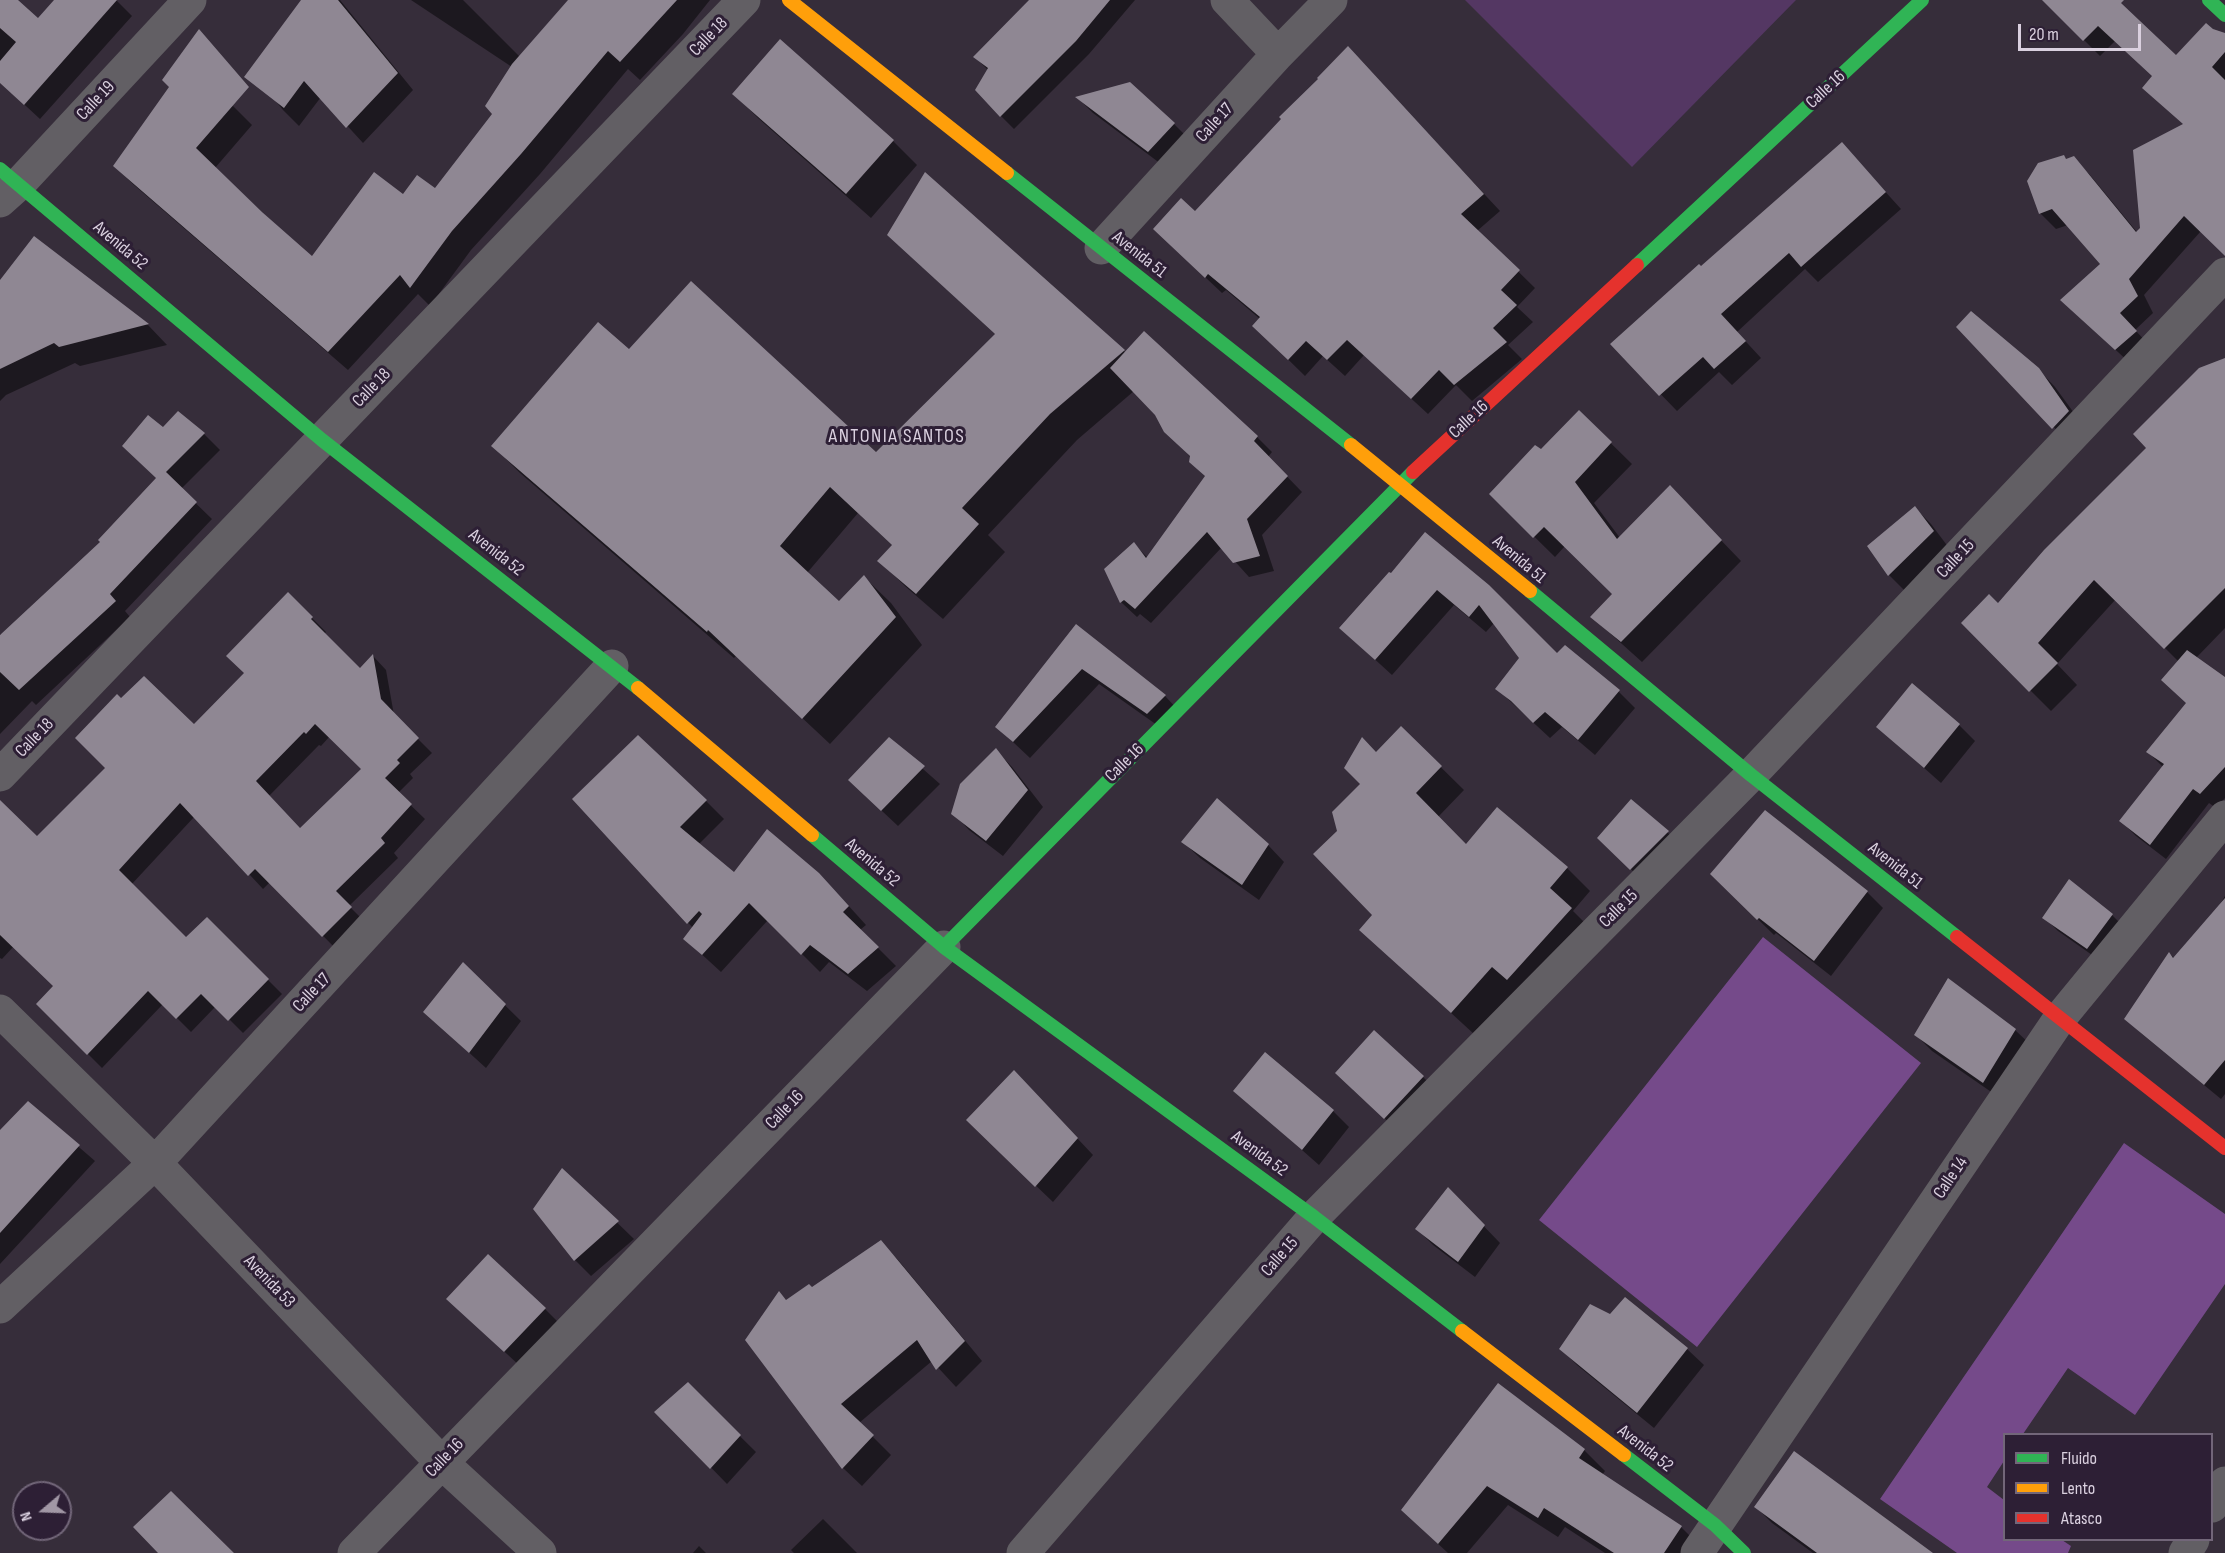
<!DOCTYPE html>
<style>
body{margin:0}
#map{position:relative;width:2225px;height:1553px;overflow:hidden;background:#362d3a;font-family:"Sofia Sans Condensed",sans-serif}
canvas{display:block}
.legend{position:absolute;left:2003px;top:1433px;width:210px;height:108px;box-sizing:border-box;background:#2d1f35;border:2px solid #726679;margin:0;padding:8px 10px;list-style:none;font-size:18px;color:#dad0df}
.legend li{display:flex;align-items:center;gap:12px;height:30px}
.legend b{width:30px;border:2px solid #726679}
.north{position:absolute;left:12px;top:1481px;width:60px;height:60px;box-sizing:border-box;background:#2d1f35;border:2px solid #726679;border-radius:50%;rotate:251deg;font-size:16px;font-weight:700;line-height:24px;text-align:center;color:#dad0df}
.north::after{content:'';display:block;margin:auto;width:21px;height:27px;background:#a197a5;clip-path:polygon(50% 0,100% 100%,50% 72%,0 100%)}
.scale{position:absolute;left:2018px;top:24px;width:123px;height:27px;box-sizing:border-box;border:3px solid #dad0df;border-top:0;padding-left:8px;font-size:18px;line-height:21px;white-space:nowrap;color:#dad0df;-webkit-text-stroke:4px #2d1f35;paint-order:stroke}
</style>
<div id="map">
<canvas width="2225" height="1553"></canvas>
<ul class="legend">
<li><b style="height:8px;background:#30b455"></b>Fluido</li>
<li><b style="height:8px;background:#ff9f0a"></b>Lento</li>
<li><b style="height:8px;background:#e5322d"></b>Atasco</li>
</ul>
<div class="north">N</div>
<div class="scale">20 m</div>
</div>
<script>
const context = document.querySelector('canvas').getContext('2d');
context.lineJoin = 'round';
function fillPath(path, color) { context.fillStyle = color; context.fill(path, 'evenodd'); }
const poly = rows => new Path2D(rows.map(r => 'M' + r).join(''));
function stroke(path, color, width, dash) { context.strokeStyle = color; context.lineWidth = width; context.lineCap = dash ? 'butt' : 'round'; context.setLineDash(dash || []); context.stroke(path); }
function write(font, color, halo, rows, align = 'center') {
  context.font = font + ' "Sofia Sans Condensed",sans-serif'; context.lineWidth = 6; context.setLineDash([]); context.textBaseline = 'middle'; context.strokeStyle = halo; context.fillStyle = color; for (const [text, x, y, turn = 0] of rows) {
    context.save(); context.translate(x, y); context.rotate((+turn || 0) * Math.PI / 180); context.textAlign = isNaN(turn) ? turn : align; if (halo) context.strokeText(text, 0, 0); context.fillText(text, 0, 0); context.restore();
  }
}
fillPath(poly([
 [1465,0,1796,0,1632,167]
]), '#543763');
fillPath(poly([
 [1763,937,1921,1063,1697,1347,1539,1220],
 [2124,1143,2225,1214,2225,1284,2135,1415,2068,1368,2023,1434,2004,1434,2004,1461,1987,1487,2004,1500,2004,1540,2062,1540,2071,1546,2068,1553,1957,1553,1880,1499]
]), '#754a8a');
fillPath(poly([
 [0,0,16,0,38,20,56,0,116,0,132,16,40,119,0,82],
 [303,0,340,0,413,90,363,143,321,97,299,126,283,110,251,70],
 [411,0,463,0,520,57,570,0,710,0,683,34,640,80,628,69,540,174,471,250,430,306,418,294,348,370,134,185,114,166,233,106,252,125,215,168,312,259,404,196,435,190,494,114,512,67],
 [1032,0,1135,0,1089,54,1014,129,1001,116,988,70,975,57],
 [2044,0,2116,0,2177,57,2220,35,2225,35,2225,256,2201,231,2144,295,2153,313,2135,330,2152,348,2132,365,2079,316,2102,264,2068,225,2056,229,2040,213,2067,160,2073,158,2090,175,2137,232,2142,228,2184,125,2154,77,2115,41,2100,56],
 [1364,65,1500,211,1477,231,1535,288,1517,307,1533,322,1508,345,1522,359,1472,401,1456,385,1428,414,1364,355,1345,376,1323,356,1305,376,1254,326,1260,319,1226,290,1222,293,1171,245,1196,213],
 [734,94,893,141,917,165,871,218,758,118],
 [1078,98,1174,124,1190,140,1165,167,1093,113],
 [1842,144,1901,209,1818,282,1805,269,1737,332,1761,358,1732,385,1719,372,1677,411,1612,344],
 [925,175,1126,353,1257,437,1272,452,1268,457,1302,492,1262,535,1274,571,1249,577,1222,547,1151,623,1140,614,1137,617,1122,603,1106,569,1134,544,1148,558,1206,477,1156,414,1134,391,1077,440,988,535,1005,552,943,619,906,587,879,561,893,546,858,513,807,573,839,603,864,577,891,603,922,645,830,744,736,656,734,658,520,473,493,446,630,351,876,454,996,335,916,261],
 [34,238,148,325,167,345,80,366,75,363,6,395,0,401,0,283],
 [1958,327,2038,369,2055,387,2085,428,2070,444],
 [2225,359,2225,628,2196,658,2225,679,2225,798,2216,808,2209,803,2166,859,2136,836,2121,821,2163,767,2148,752,2188,704,2179,662,2116,599,2057,664,2077,685,2051,711,1963,623,1998,605,2148,448],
 [1579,412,1632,464,1594,503,1620,538,1690,508,1741,561,1642,662,1592,617,1614,594,1565,546,1555,557,1491,494,1541,451],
 [163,429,204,434,220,450,181,489,212,519,125,611,130,617,36,705,32,701,0,734,0,634,1,635,102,542,158,479],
 [1915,508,1931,524,1949,548,1905,591,1889,575],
 [1425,534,1557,655,1619,692,1635,708,1595,755,1562,727,1550,738,1497,689,1521,658,1494,623,1486,632,1454,605,1392,675,1358,644,1391,575],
 [288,594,326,632,324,634,360,670,373,656,386,670,394,715,432,753,410,774,413,778,398,793,425,819,394,853,398,858,349,906,365,922,337,950,270,882,263,889,195,816,131,885,186,939,207,919,282,994,243,1033,216,1006,191,1032,163,1004,102,1068,38,1004,55,987,14,946,2,959,0,958,0,854,37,838,107,768,121,700,194,726,245,674],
 [330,736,363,769,300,829,269,796,319,745,321,746],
 [1076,626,1165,696,1181,713,1164,730,1099,684,1030,758,997,727],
 [1959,725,1975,741,1941,783,1878,727],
 [1401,728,1464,790,1438,817,1466,846,1497,810,1567,868,1590,891,1573,911,1594,932,1475,1035,1361,930,1374,915,1339,831,1377,754],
 [889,739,940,784,898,826,866,796],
 [996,750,1012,767,1043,807,1003,856,969,830,953,813],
 [574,799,706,801,724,819,699,844,735,874,837,893,866,925,860,930,896,966,867,991,829,962,820,972,768,920,721,972,685,939,693,928],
 [1631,801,1676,840,1639,877,1599,838],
 [1183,842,1268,845,1284,862,1259,900,1200,858],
 [1712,874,1867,892,1883,908,1831,976,1776,933,1774,935],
 [2225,896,2225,1094,2221,1099,2142,1034,2126,1019,2170,954,2174,958,2217,909],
 [2112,915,2126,929,2102,962,2058,931,2044,917],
 [463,964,521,1021,486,1068,442,1028],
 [2015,1030,2032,1046,2000,1098,1932,1051,1916,1035],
 [1423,1077,1439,1093,1402,1134,1353,1090],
 [1030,1088,1093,1155,1053,1202,985,1137],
 [1235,1091,1333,1111,1349,1127,1319,1165],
 [28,1103,95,1161,0,1264,0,1133],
 [563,1170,634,1239,591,1276,575,1260,535,1209],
 [1449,1190,1500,1243,1475,1277,1433,1245,1417,1229],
 [881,1242,899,1261,982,1361,956,1387,932,1361,859,1423,891,1455,862,1486,843,1468,779,1293,787,1301,812,1289],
 [1625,1299,1687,1349,1704,1365,1654,1428,1577,1365,1561,1349,1611,1316],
 [545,1309,561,1325,521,1367,465,1315],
 [687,1384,756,1452,727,1484,657,1412],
 [1498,1385,1584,1450,1605,1471,1602,1475,1681,1527,1701,1547,1697,1553,1605,1553,1565,1527,1558,1537,1508,1505,1467,1553,1448,1553,1423,1530],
 [1756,1507,1930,1553,1813,1553,1772,1523],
 [823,1519,857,1553,794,1553,791,1550],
 [699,1546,706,1553,693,1553]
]), '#0007');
fillPath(poly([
 [0,0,18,0,38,18,54,0,117,0,24,105,0,83,0,61,16,42,0,28],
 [301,0,338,0,398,73,346,128,304,81,284,108,244,77],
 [568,0,677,0,620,62,608,51,521,154,452,231,410,288,400,275,328,352,113,166,169,87,162,80,199,29,249,87,196,148,262,212,312,256,374,172,403,194,417,175,435,188,492,114,485,106,512,64],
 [1029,0,1110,0,1076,41,1000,117,975,90,988,68,973,57],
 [2042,0,2124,0,2121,3,2176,55,2206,23,2213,29,2225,33,2225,52,2212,67,2225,80,2225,256,2184,216,2129,279,2138,296,2120,313,2137,331,2115,350,2060,300,2100,264,2052,209,2039,214,2027,181,2038,163,2064,155,2066,159,2074,156,2136,232,2140,228,2133,150,2183,124,2142,88,2152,76,2098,26,2083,41],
 [780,39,894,140,846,194,732,94],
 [1348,46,1484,194,1461,214,1520,270,1501,290,1517,305,1493,328,1507,342,1454,385,1439,370,1411,399,1347,340,1327,360,1306,341,1288,360,1252,326,1260,317,1208,274,1205,278,1153,229,1181,198,1195,211,1281,119,1279,117,1318,79,1317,78],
 [1130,82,1175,123,1148,152,1075,97],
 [1842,142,1886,192,1801,267,1789,253,1721,314,1746,341,1714,369,1703,357,1659,396,1610,344,1699,264,1701,266],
 [925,172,1125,350,1050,414,962,508,979,524,916,594,877,561,892,545,830,487,780,546,839,601,864,575,896,617,802,719,708,630,707,632,491,446,598,322,629,349,691,281,876,452,995,334,887,235],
 [34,236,149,324,59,347,54,343,0,369,0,280],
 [1971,311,2039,368,2069,411,2052,429,1956,327],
 [1144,331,1258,436,1254,441,1288,476,1247,519,1260,556,1233,563,1207,532,1135,609,1124,600,1120,603,1104,569,1134,542,1146,558,1205,476,1189,462,1190,456,1164,432,1155,415,1110,368],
 [2225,358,2225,588,2164,649,2094,580,2038,643,2058,663,2029,692,1961,623,1989,594,1998,603,2044,550,2146,448,2133,434,2199,368],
 [1579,410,1612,442,1575,482,1617,539,1670,485,1722,540,1621,642,1590,617,1612,594,1544,527,1533,538,1489,494,1535,445,1541,449],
 [178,411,205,433,166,472,197,502,110,594,116,601,19,690,0,672,0,635,100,542,98,540,156,478,122,446,148,415,163,427],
 [1915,506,1934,531,1888,576,1867,546],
 [1425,532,1489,585,1557,653,1565,645,1620,690,1578,740,1545,712,1533,723,1511,701,1495,689,1519,658,1479,605,1469,617,1437,590,1375,660,1339,628,1389,572,1391,573],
 [288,592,313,617,311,619,360,668,373,654,381,699,419,738,397,760,400,763,385,778,412,804,381,838,385,843,336,891,352,907,322,937,255,869,248,876,180,803,119,870,186,937,207,917,269,979,228,1021,201,994,176,1019,148,991,87,1055,36,1004,53,986,0,935,0,800,37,836,105,768,75,738,117,694,121,698,144,676,194,724,244,673,226,656],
 [315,724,361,769,300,828,256,781,304,732,306,734],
 [1076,624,1166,695,1147,714,1082,669,1013,742,995,727],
 [2187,650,2225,677,2225,767,2200,794,2193,789,2150,845,2119,821,2164,764,2146,752,2186,703,2161,680],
 [1912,683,1960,724,1924,768,1876,727],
 [1401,726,1442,766,1416,793,1466,844,1497,807,1568,867,1550,888,1572,908,1507,980,1492,967,1451,1013,1359,930,1372,915,1313,854,1337,831,1332,812,1360,784,1344,768,1362,737,1376,752],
 [638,735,707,800,680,827,734,872,767,829,819,873,849,906,843,912,879,947,848,974,810,945,801,955,749,903,702,955,683,939,702,914,699,911,687,924,572,799],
 [889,737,925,766,881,811,848,780],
 [996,748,1028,790,986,841,951,814,960,784],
 [1217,798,1269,844,1242,885,1181,842],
 [1631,799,1669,831,1630,870,1597,838],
 [1765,810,1868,891,1814,961,1759,918,1757,920,1710,874],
 [2069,879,2113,914,2087,949,2042,918],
 [2225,898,2225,1060,2204,1085,2124,1019,2169,952,2173,958],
 [463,962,506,1004,469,1053,423,1012],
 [1948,978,2016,1029,1983,1083,1914,1035],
 [1374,1030,1424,1076,1384,1119,1335,1073],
 [1265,1052,1334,1110,1302,1150,1233,1091],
 [1014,1070,1078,1138,1035,1187,966,1120],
 [28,1101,80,1145,0,1233,0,1130],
 [562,1168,619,1221,574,1261,533,1209],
 [1448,1187,1485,1225,1458,1262,1415,1229],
 [881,1240,965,1341,936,1370,917,1340,841,1404,874,1435,842,1469,745,1340,779,1291,786,1300,809,1284,812,1287],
 [488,1254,546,1308,504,1352,446,1299],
 [1625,1297,1688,1348,1637,1413,1559,1349,1590,1304,1610,1314],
 [688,1382,741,1435,710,1469,654,1412],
 [1498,1383,1585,1449,1579,1458,1682,1526,1664,1553,1614,1553,1544,1508,1538,1518,1487,1486,1438,1544,1401,1510],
 [1794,1451,1933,1553,1817,1553,1754,1507],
 [171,1491,234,1553,158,1553,133,1527]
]), '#8f8793');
stroke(poly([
 [1227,0,1278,54],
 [0,201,19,184,190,0],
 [1101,248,1278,54,1331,0],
 [0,775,744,0],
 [0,1011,155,1163,441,1462,540,1553],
 [0,1307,155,1163,612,666],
 [2212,1506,2225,1483],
 [354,1553,944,947],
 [1023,1553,1314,1217,1751,775,2225,274],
 [1697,1553,2060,1018,2225,817],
 [2185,1553,2193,1540]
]), '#625f64', 33);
stroke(poly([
 [2209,0,2225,15],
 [0,169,322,440,638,688],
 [1007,173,1351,445],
 [1637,265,1922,0],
 [1530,591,1751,775,1957,937],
 [812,835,944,947,1314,1217,1462,1331],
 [944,947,1413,472],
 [1624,1455,1715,1525,1744,1553]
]), '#30b455', 14);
stroke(poly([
 [789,0,1007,173],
 [1351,445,1530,591],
 [638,688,812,835],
 [1462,1331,1624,1455]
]), '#ff9f0a', 14);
stroke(poly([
 [1413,472,1637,265],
 [1957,937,2225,1148]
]), '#e5322d', 14);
write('18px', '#dad0df', '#2d1f35', [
 ["Calle 18",709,37,-46],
 ["Calle 16",1826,90,-43],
 ["Calle 19",96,101,-47],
 ["Calle 17",1215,123,-48],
 ["Avenida 52",120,246,40],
 ["Avenida 51",1139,255,38],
 ["Calle 18",372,388,-46],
 ["Calle 16",1469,420,-43],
 ["Avenida 52",496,553,38],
 ["Calle 15",1956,559,-47],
 ["Avenida 51",1519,560,40],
 ["Calle 18",35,738,-46],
 ["Calle 16",1125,763,-45],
 ["Avenida 52",872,863,40],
 ["Avenida 51",1895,866,38],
 ["Calle 15",1619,909,-45],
 ["Calle 17",312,993,-47],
 ["Calle 16",785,1110,-46],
 ["Avenida 52",1259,1154,36],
 ["Calle 14",1951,1178,-56],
 ["Calle 15",1280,1257,-49],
 ["Avenida 53",269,1282,46],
 ["Avenida 52",1645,1449,38],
 ["Calle 16",445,1458,-46]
]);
context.letterSpacing = '1.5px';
write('20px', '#dad0df', '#2d1f35', [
 ["ANTONIA SANTOS",897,437]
]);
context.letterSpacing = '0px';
</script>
